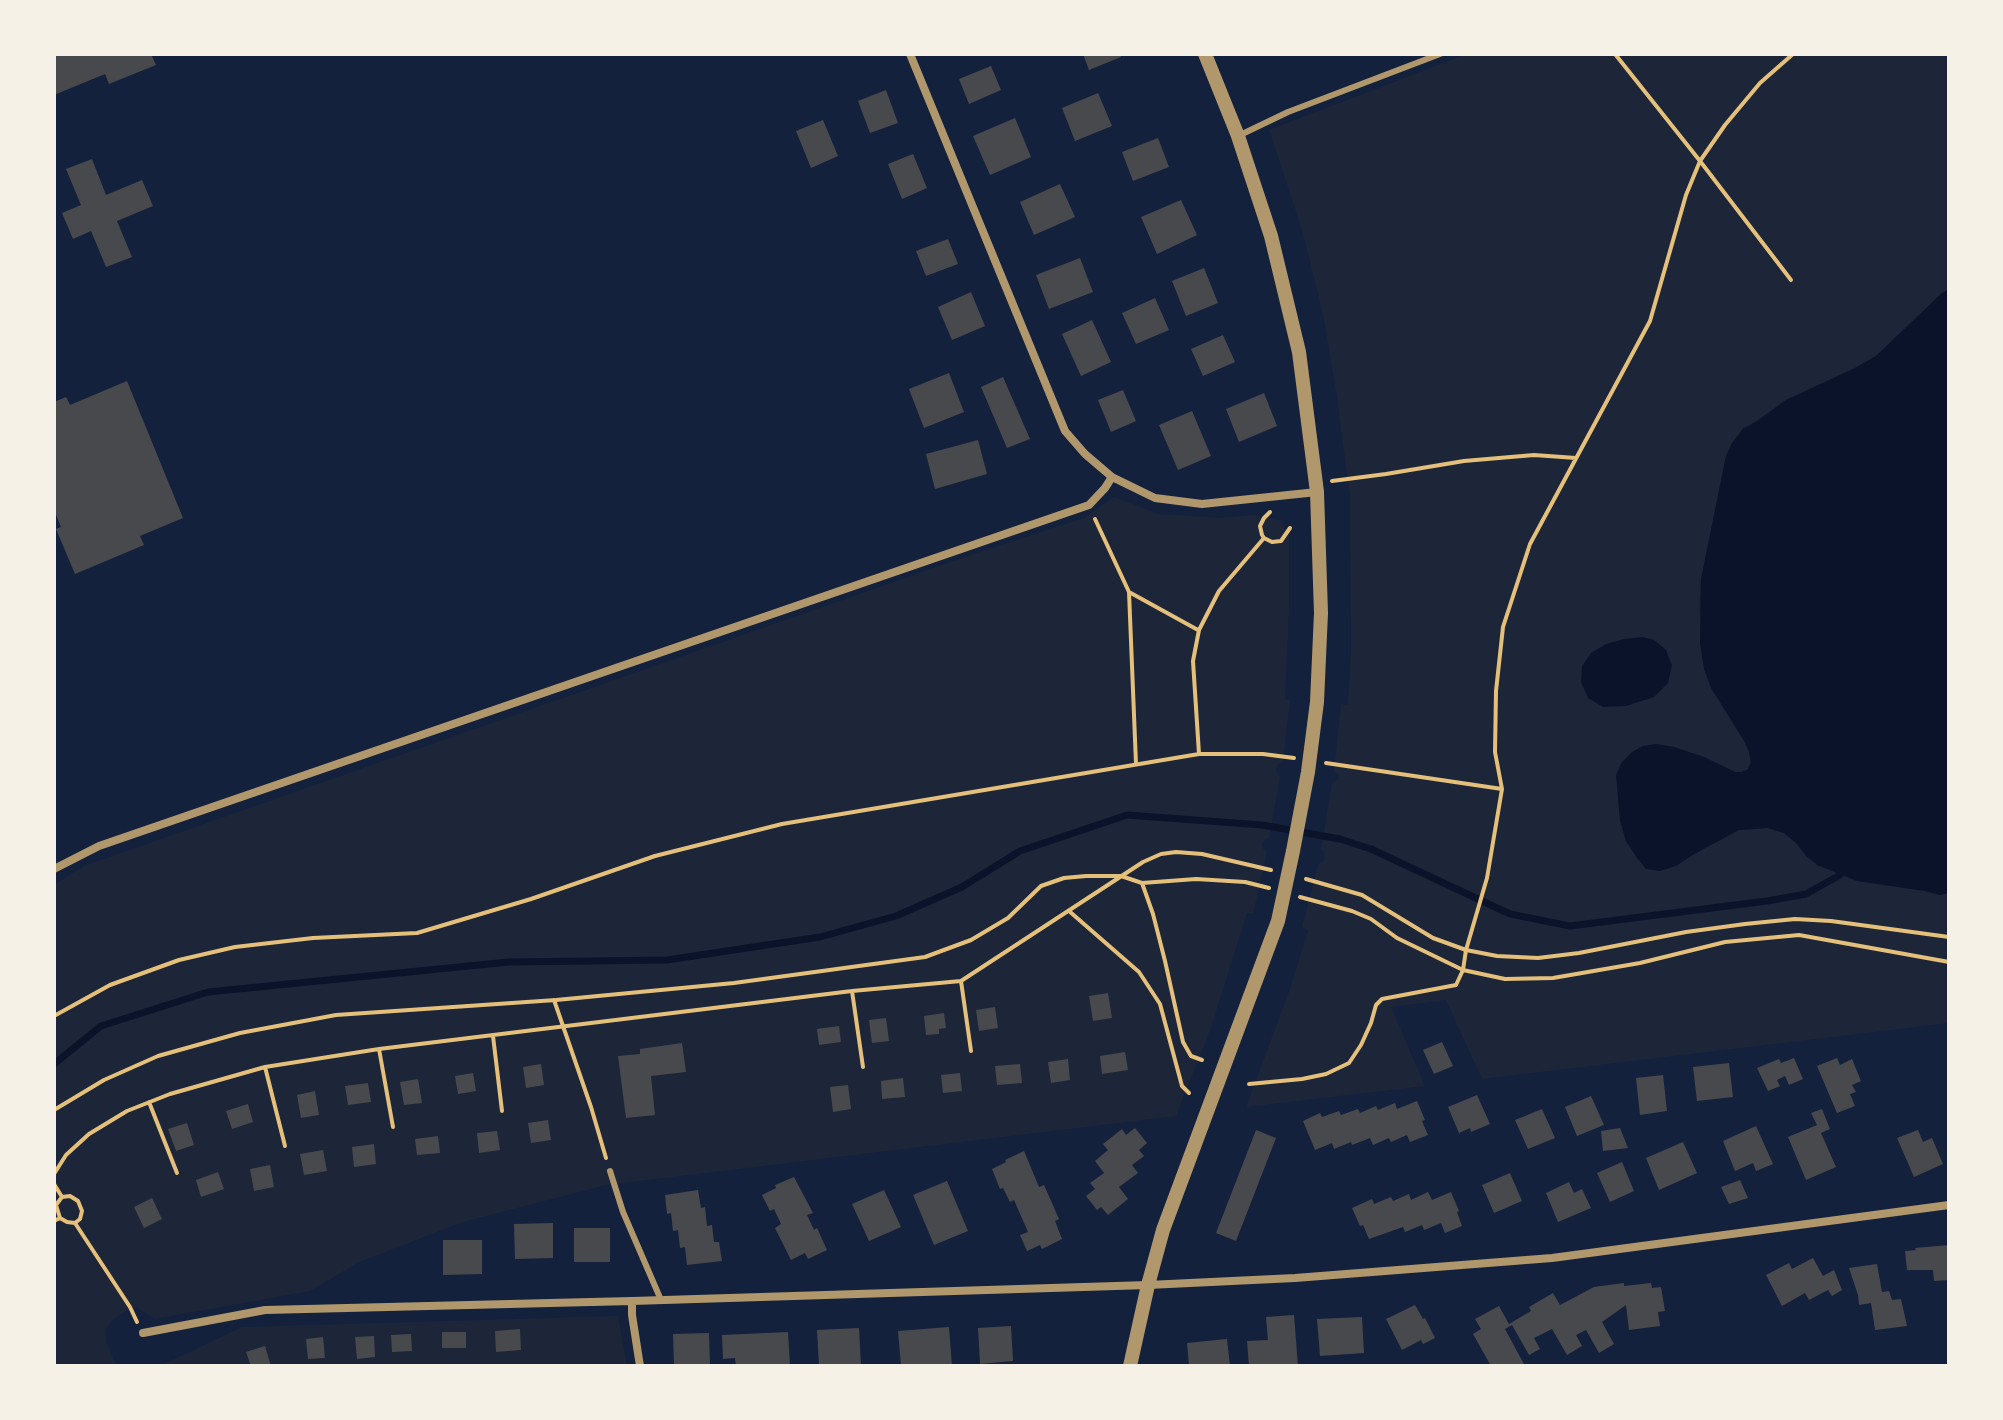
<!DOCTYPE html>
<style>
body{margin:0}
#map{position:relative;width:2003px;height:1420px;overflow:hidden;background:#14213d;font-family:"Asap Condensed",sans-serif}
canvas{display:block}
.frame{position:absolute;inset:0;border:56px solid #f6f1e7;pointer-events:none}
</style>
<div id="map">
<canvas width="2003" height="1420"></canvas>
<div class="frame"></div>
</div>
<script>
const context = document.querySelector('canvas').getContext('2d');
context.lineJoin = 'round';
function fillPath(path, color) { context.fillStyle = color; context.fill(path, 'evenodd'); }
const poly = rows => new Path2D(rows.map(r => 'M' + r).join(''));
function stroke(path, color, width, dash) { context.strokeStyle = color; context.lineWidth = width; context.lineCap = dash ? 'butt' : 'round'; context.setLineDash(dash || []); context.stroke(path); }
fillPath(poly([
 [1467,54,1949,54,1949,289,1942,293,1876,356,1855,368,1786,400,1757,421,1743,428,1726,456,1701,579,1699,612,1749,752,1751,762,1748,769,1742,772,1735,772,1704,757,1674,747,1656,744,1622,762,1616,775,1620,820,1626,841,1637,858,1676,866,1696,853,1739,830,1768,828,1784,833,1796,843,1806,856,1840,875,1857,881,1925,891,1940,895,1949,893,1949,1023,1482,1079,1446,1000,1391,1007,1425,1086,1246,1107,1290,989,1308,930,1302,927,1318,865,1323,862,1325,858,1325,853,1321,849,1332,784,1339,778,1338,774,1334,771,1341,704,1348,705,1351,653,1350,496,1336,391,1324,319,1303,233,1269,130],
 [1114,497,1159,514,1220,518,1256,515,1281,521,1289,535,1289,609,1285,699,1290,700,1283,762,1278,764,1276,769,1277,774,1280,777,1269,838,1264,840,1262,844,1263,849,1267,852,1253,914,1247,913,1211,1028,1176,1116,606,1185,463,1222,359,1262,310,1291,155,1319,137,1307,122,1313,112,1320,106,1329,106,1341,116,1366,54,1366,54,885,84,866,968,556,1084,518],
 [618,1316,627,1366,160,1366,242,1327]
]), '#1d2539');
fillPath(poly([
 [1949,289,1949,893,1940,895,1925,891,1857,881,1817,865,1806,856,1796,843,1784,833,1768,828,1739,830,1696,853,1676,866,1660,871,1646,869,1637,858,1626,841,1620,820,1616,775,1622,762,1632,752,1643,746,1656,744,1674,747,1704,757,1735,772,1742,772,1748,769,1751,762,1749,752,1744,741,1711,688,1704,669,1700,643,1701,579,1726,456,1732,443,1743,429,1757,421,1786,400,1855,368,1876,356,1942,293],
 [1643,637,1654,640,1666,650,1672,665,1668,683,1654,697,1626,706,1603,707,1588,698,1581,682,1582,666,1591,653,1606,644,1624,639]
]), '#0b132b');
stroke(poly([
 [54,1064,101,1026,208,992,509,962,667,960,820,937,896,916,962,887,1020,851,1127,815,1262,825,1340,839,1371,849,1510,914,1570,926,1767,901,1806,894,1840,875]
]), '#0b132b', 7);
fillPath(poly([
 [54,54,151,54,156,65,109,84,105,74,54,95],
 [1083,54,1120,54,1121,57,1089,70],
 [991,66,1001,90,969,104,959,79],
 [886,90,898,123,870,133,858,101],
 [1098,93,1112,126,1075,141,1062,108],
 [1015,118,1031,157,990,175,973,136],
 [823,120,838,156,811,168,796,131],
 [1158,138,1169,167,1133,181,1122,152],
 [913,154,927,188,902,199,888,164],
 [92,159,106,195,142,180,153,206,117,221,132,257,106,267,91,231,73,239,62,213,81,205,66,169],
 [1060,184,1075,217,1034,235,1020,202],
 [1181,200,1197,235,1157,254,1141,217],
 [948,239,958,264,926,276,916,251],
 [1080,258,1093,292,1049,309,1036,275],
 [1204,268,1218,303,1186,316,1172,281],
 [971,292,985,326,952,340,938,307],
 [1155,298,1169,330,1136,344,1122,313],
 [1092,320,1111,362,1081,376,1062,334],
 [1223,335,1235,362,1203,376,1191,349],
 [949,373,964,412,924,428,909,389],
 [1003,377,1030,439,1007,448,981,387],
 [127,381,183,518,140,536,144,545,75,574,56,529,61,527,54,510,54,402,66,397,70,405],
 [1123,390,1136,421,1111,432,1098,400],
 [1264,393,1277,426,1239,442,1226,409],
 [1192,411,1211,456,1178,470,1159,425],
 [978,440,987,474,935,489,926,454],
 [1108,993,1112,1018,1093,1021,1089,996],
 [995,1007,998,1028,979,1031,976,1010],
 [944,1013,946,1028,939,1029,939,1034,926,1035,924,1016],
 [886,1018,889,1041,872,1043,869,1020],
 [839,1026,841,1042,819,1045,817,1029],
 [1442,1042,1453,1066,1434,1074,1423,1050],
 [682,1043,686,1072,651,1076,655,1115,626,1118,618,1056,640,1054,640,1049],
 [1125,1052,1128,1070,1102,1074,1100,1056],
 [1794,1058,1803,1079,1789,1085,1785,1076,1777,1080,1780,1086,1768,1091,1757,1068,1779,1059,1781,1063],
 [1837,1058,1840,1065,1852,1059,1861,1081,1852,1085,1856,1092,1850,1094,1855,1106,1837,1113,1817,1066],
 [1068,1059,1070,1080,1051,1083,1048,1062],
 [1729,1063,1733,1097,1697,1101,1693,1067],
 [541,1064,544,1085,526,1088,523,1067],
 [1020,1064,1022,1083,997,1085,995,1066],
 [473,1073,476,1091,458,1094,455,1076],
 [960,1073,962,1091,943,1093,941,1075],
 [1663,1075,1667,1111,1640,1115,1636,1078],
 [903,1078,905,1097,882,1099,881,1081],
 [418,1079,422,1103,404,1105,400,1082],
 [368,1083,371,1102,348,1105,345,1086],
 [848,1085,851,1109,833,1112,830,1087],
 [315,1091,319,1115,301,1118,297,1095],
 [1477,1095,1490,1124,1471,1132,1470,1128,1459,1133,1448,1107],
 [1591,1096,1604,1125,1577,1136,1565,1107],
 [1417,1101,1425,1120,1422,1121,1428,1135,1410,1142,1407,1135,1391,1142,1389,1138,1373,1145,1370,1138,1352,1145,1351,1142,1334,1149,1332,1143,1315,1150,1303,1121,1320,1113,1322,1117,1339,1111,1341,1115,1358,1109,1360,1113,1376,1106,1378,1110,1395,1103,1397,1109],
 [248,1104,253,1122,232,1129,226,1111],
 [1542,1109,1555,1138,1528,1149,1515,1120],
 [1822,1109,1830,1129,1821,1133,1836,1167,1806,1180,1788,1137,1817,1125,1811,1113],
 [548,1120,551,1140,531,1143,528,1123],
 [187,1123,194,1145,176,1151,168,1129],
 [1756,1126,1773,1164,1756,1171,1753,1163,1735,1171,1723,1141],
 [1135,1128,1147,1143,1139,1150,1144,1156,1132,1165,1138,1173,1119,1187,1128,1199,1108,1215,1101,1207,1097,1210,1086,1196,1095,1189,1090,1183,1104,1173,1095,1161,1108,1150,1103,1144,1122,1129,1126,1135],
 [1620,1128,1628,1148,1603,1151,1601,1131],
 [1256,1130,1276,1138,1236,1241,1216,1233],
 [1918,1130,1923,1142,1932,1138,1943,1164,1914,1177,1897,1138],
 [497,1131,500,1150,479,1153,477,1133],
 [438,1136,440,1153,417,1155,415,1139],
 [1683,1142,1697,1173,1659,1190,1646,1158],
 [374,1144,376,1164,354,1167,352,1147],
 [323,1150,327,1171,304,1175,300,1154],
 [1024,1151,1039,1187,1044,1185,1059,1219,1055,1221,1062,1239,1042,1249,1040,1245,1027,1251,1020,1235,1028,1232,1014,1200,1010,1202,1003,1188,1000,1189,992,1169,1006,1162,1005,1160],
 [1622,1162,1634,1191,1610,1202,1597,1173],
 [270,1165,274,1187,254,1191,250,1169],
 [218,1172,224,1189,201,1197,196,1180],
 [1510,1173,1522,1201,1494,1213,1482,1185],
 [794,1177,813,1213,807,1215,814,1230,817,1228,827,1250,808,1259,805,1253,791,1260,775,1228,781,1224,774,1209,770,1211,762,1195,776,1188,775,1185],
 [1740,1180,1748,1198,1729,1204,1721,1187],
 [947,1181,968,1231,934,1245,913,1195],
 [1569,1182,1574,1193,1582,1189,1591,1208,1558,1222,1546,1193],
 [698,1190,701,1208,705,1207,707,1226,712,1225,714,1242,719,1242,722,1261,687,1265,685,1247,680,1248,678,1230,673,1231,671,1213,667,1214,665,1195],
 [884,1190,901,1227,869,1241,852,1204],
 [1428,1192,1432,1200,1451,1192,1459,1211,1457,1212,1462,1226,1445,1233,1441,1223,1424,1230,1422,1225,1405,1232,1403,1227,1369,1239,1363,1225,1360,1226,1352,1208,1372,1199,1374,1204,1391,1197,1393,1201,1409,1194,1411,1200],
 [152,1198,162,1219,144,1228,134,1207],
 [553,1223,553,1258,515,1259,514,1224],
 [574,1228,610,1228,610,1262,574,1262],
 [443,1240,482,1240,482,1274,443,1275],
 [1949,1245,1949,1280,1934,1281,1933,1270,1907,1270,1905,1251,1916,1250,1915,1248],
 [1813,1258,1823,1276,1834,1270,1842,1290,1832,1296,1828,1290,1809,1300,1805,1293,1782,1306,1766,1275,1789,1263,1792,1269],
 [1877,1264,1882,1292,1889,1291,1892,1300,1901,1299,1907,1326,1875,1330,1871,1303,1859,1305,1858,1295,1849,1268],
 [1624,1283,1624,1286,1651,1283,1652,1288,1661,1287,1665,1311,1658,1312,1660,1326,1629,1330,1626,1305,1602,1322,1614,1344,1599,1353,1586,1330,1576,1335,1582,1346,1567,1355,1552,1329,1534,1338,1540,1349,1529,1355,1512,1325,1505,1329,1525,1366,1491,1366,1473,1334,1481,1329,1475,1319,1499,1306,1509,1324,1531,1311,1529,1307,1553,1293,1560,1305,1594,1287],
 [1415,1305,1423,1319,1425,1318,1435,1338,1423,1344,1421,1340,1402,1350,1386,1319],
 [1294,1315,1298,1366,1249,1366,1247,1341,1268,1340,1266,1317],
 [1362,1317,1364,1353,1320,1356,1317,1319],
 [1011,1326,1013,1361,980,1364,978,1328],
 [949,1327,952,1366,901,1366,898,1331],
 [859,1328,861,1366,819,1366,817,1330],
 [520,1329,521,1350,496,1352,495,1331],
 [442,1332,466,1332,466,1348,442,1348],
 [788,1332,790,1366,736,1366,735,1358,723,1359,722,1335],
 [709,1333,710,1366,674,1366,673,1334],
 [411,1334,412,1351,392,1352,391,1335],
 [374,1336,375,1357,357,1359,355,1337],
 [323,1337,325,1358,308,1359,306,1339],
 [1227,1339,1230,1366,1189,1366,1187,1343],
 [265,1346,271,1366,251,1366,246,1352]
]), '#48494c');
stroke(poly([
 [1791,280,1700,161,1725,125,1760,83,1793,54],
 [1332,481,1386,474,1464,461,1534,455,1576,458],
 [1270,512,1264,518,1260,526,1262,535,1264,538,1272,542,1281,541,1290,528],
 [1095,519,1129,592,1198,630],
 [1129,592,1136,764],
 [1199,754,1193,661,1199,630,1219,591,1264,538],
 [1326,763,1502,789],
 [1306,879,1362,895,1433,938,1466,950,1497,956,1538,958,1579,953,1686,932,1745,924,1795,919,1831,921,1949,937],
 [1142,883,1153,914,1165,961,1183,1042,1191,1056,1202,1060],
 [1300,897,1352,911,1371,919,1397,938,1463,970,1505,979,1553,978,1640,963,1725,942,1799,935,1949,962],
 [1069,911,1139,972,1160,1004,1182,1086,1189,1093],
 [961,981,971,1051],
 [852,991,863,1067],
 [554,1000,591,1107,606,1158],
 [54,1016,110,985,179,960,235,947,313,938,417,933,531,899,655,856,782,824,1199,754,1263,754,1294,758],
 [493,1036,502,1111],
 [379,1049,393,1127],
 [265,1067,285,1146],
 [1249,1084,1302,1079,1326,1074,1349,1063,1361,1045,1371,1023,1376,1005,1382,999,1456,985,1463,970,1466,950,1487,878,1502,789,1495,752,1496,691,1503,627,1530,544,1650,321,1686,195,1700,161,1615,54],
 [149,1102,177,1173],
 [54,1110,104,1080,158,1056,240,1033,336,1015,556,1000,734,983,925,957,971,940,1008,918,1041,886,1064,878,1086,876,1121,876,1142,883,1196,879,1245,882,1269,888],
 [54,1174,66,1155,89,1134,127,1111,170,1094,265,1067,379,1049,852,991,961,981,1143,862,1161,854,1176,852,1202,854,1271,870],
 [54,1184,62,1197,56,1205,60,1218,54,1221],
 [60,1218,67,1222,75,1223,80,1219,82,1211,78,1201,70,1196,62,1197],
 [75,1223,130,1307,137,1322]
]), '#e5c07b', 4);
stroke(poly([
 [1238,136,1288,112,1440,54],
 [610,1171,623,1212,661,1300]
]), '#b1986c', 6);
stroke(poly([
 [910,54,1065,431,1085,454,1112,477,1155,498,1202,504,1317,492],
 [54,869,99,846,1089,505,1105,488,1112,477],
 [632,1301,632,1315,640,1366],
 [143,1333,265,1310,632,1301,1148,1285,1295,1278,1552,1258,1949,1205]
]), '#b1986c', 8);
stroke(poly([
 [1130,1366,1148,1285,1163,1230,1278,921,1293,851,1308,772,1317,702,1321,613,1317,492,1299,352,1271,236,1238,136,1205,54]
]), '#b1986c', 14);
</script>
